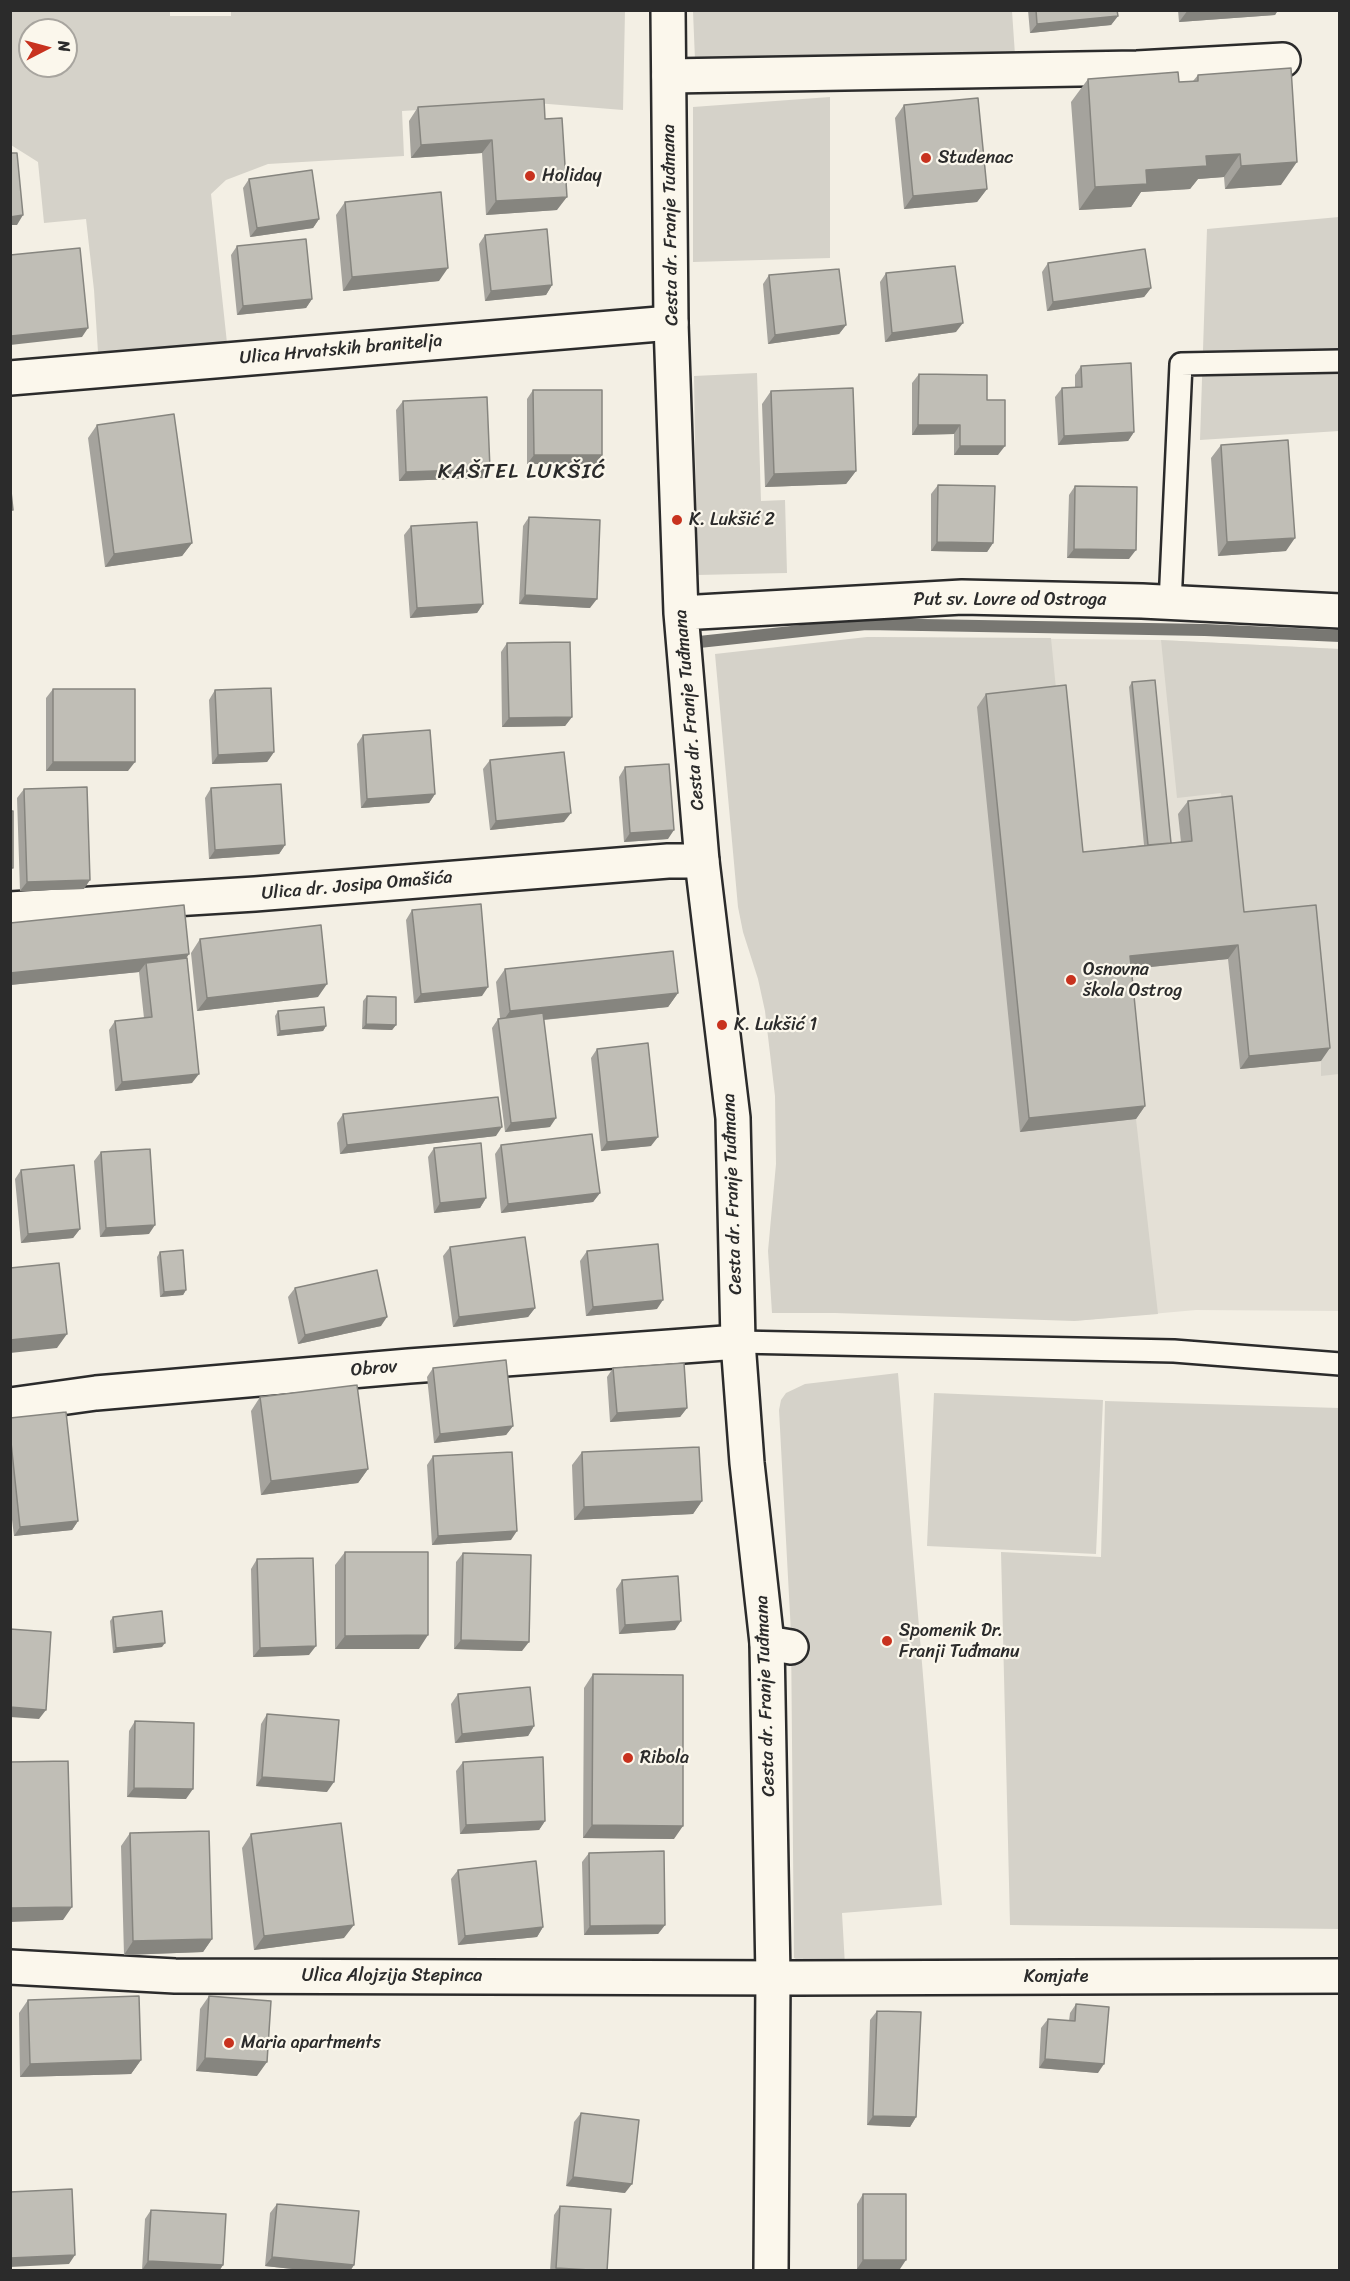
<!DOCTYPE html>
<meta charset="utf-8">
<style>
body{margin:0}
#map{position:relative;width:1350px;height:2281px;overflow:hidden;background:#f3efe4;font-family:Sriracha,sans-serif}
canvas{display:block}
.frame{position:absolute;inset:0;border:12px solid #2b2b2b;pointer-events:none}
.north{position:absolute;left:18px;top:18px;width:60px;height:60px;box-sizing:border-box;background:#fbf7ec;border:2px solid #a8a59f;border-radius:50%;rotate:84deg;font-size:16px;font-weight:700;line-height:24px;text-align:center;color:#2b2b2b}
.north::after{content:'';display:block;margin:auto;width:21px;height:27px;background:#c8321e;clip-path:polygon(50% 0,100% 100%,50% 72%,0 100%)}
</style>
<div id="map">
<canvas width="1350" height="2281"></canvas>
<div class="frame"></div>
<div class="north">N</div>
</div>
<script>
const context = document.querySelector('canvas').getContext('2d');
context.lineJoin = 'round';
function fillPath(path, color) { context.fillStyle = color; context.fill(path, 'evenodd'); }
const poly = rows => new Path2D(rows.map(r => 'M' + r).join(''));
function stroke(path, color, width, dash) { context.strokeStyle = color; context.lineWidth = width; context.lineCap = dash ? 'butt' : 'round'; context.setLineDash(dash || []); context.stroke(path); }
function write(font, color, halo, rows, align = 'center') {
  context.font = font + ' Sriracha,sans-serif'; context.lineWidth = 4.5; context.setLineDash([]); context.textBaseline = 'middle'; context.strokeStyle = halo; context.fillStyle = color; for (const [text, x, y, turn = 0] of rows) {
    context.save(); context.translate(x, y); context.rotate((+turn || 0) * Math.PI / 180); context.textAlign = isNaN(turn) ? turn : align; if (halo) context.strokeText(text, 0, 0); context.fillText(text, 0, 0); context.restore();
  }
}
fillPath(poly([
 [867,637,1161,640,1339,649,1339,1311,1196,1310,1074,1321]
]), '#e4e0d6');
fillPath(poly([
 [170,10,170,16,231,16,231,10,625,11,623,110,536,103,402,111,404,156,268,164,226,180,211,194,227,343,98,352,94,290,86,219,44,223,38,162,11,145,10,11],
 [30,30,66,30,66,66,30,66],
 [693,11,1012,11,1015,55,695,60],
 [830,97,830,258,693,262,693,107],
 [1339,217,1339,431,1200,440,1207,229],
 [757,373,761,501,785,500,787,573,697,575,694,376],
 [867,637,1051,638,1057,699,1020,1132,1136,1119,1158,1314,1074,1321,835,1313,772,1313,768,1251,776,1164,775,1096,765,1011,758,979,743,932,738,907,715,654],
 [1161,640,1339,649,1339,1074,1321,1076,1321,1061,1234,925,1221,793,1177,798],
 [898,1373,942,1905,842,1913,845,1966,813,1968,794,1958,791,1633,779,1410,781,1400,786,1393,805,1384],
 [934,1393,1103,1400,1096,1554,927,1546],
 [1105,1401,1339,1408,1339,1929,1010,1925,1001,1552,1101,1557]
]), '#d5d2c9');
stroke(poly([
 [699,642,866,624,1205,630,1340,636]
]), '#787772', 12);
const lane = poly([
 [1170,604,1181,364,1340,361],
 [738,1342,1174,1351,1340,1364]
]);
const street = poly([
 [669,76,1137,68,1283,60],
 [10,378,671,323],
 [10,909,255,894,668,861,702,861],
 [10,1405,96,1393,409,1366,738,1342],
 [767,1643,791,1647],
 [10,1967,175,1976,796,1978,1340,1976]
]);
const secondary = poly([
 [668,10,671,323,681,613,702,861,733,1118,738,1342,747,1463,767,1643,773,1977,771,2270],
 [681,613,962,597,1142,601,1340,611]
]);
stroke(lane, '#2b2b2b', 26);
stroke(street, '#2b2b2b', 38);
stroke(secondary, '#2b2b2b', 38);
stroke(lane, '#fbf7ec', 21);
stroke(street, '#fbf7ec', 33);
stroke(secondary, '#fbf7ec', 33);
fillPath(poly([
 [1028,10,1117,10,1118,16,1111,25,1030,33],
 [1178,10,1278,10,1275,15,1179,22],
 [1198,75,1281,185,1225,189,1224,177,1198,179,1190,189,1141,192,1131,207,1079,210,1071,102,1088,79,1179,82,1193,81],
 [904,105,987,189,977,202,904,209,895,118],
 [418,107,545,119,557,210,486,215,482,153,411,158,409,121],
 [249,179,319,219,313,228,250,237,243,188],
 [345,202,439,281,343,291,336,215],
 [485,235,552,285,546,295,485,301,479,244],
 [237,246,312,299,306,308,237,315,231,255],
 [1048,263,1151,288,1144,297,1047,311,1042,272],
 [886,273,956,332,885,342,880,282],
 [769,275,846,325,839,334,768,344,763,284],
 [1081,366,1134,432,1128,441,1058,445,1055,397,1062,388,1075,387,1075,375],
 [919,374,987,400,998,455,954,455,954,434,912,435,912,383],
 [533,390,596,464,527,464,527,399],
 [771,391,856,471,846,484,765,487,762,404],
 [403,401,490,469,484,478,399,481,396,410],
 [97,425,192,543,182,556,105,567,88,438],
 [1221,445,1286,551,1218,556,1211,458],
 [938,485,993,543,987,552,931,551,931,494],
 [1075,486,1129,559,1067,558,1069,495],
 [529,517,590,608,519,604,523,526],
 [411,526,483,604,477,613,410,618,404,535],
 [507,643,572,717,565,726,502,727,501,652],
 [1132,682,1171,843,1181,842,1178,814,1188,801,1244,912,1321,1061,1240,1069,1228,959,1131,969,1145,1106,1136,1119,1020,1132,977,707,986,694,1083,852,1144,845,1129,687],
 [53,689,128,771,46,771,46,698],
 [215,690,274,752,267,762,212,764,209,700],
 [363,735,435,794,429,803,361,808,357,744],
 [490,760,564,822,490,830,483,769],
 [625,767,668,839,624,842,619,777],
 [211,788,285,845,279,854,209,859,205,798],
 [24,789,84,889,20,891,17,798],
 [412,910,482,996,414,1003,406,920],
 [10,923,187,958,192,1083,115,1091,109,1030,115,1021,144,1018,139,972,10,985],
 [200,939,318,997,197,1011,191,953],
 [505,969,678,993,668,1007,544,1020,550,1127,505,1132,492,1028,498,1019,500,1018,496,982],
 [367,996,396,1025,392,1030,362,1029,363,1001],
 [278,1011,326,1026,323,1031,277,1036,275,1016],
 [597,1049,651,1146,601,1151,591,1058],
 [343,1114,496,1136,340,1154,337,1123],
 [501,1145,600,1193,593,1202,501,1213,495,1154],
 [434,1148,486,1198,480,1208,434,1213,428,1157],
 [101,1152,149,1234,100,1237,94,1161],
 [21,1170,80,1229,73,1238,21,1243,15,1179],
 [450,1247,535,1308,528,1317,453,1327,443,1256],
 [587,1251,657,1309,586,1316,580,1261],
 [160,1252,186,1290,183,1295,160,1297,157,1257],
 [295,1288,381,1326,298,1344,288,1297],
 [433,1368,513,1426,506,1435,434,1443,427,1377],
 [613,1368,687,1408,680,1417,610,1422,607,1377],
 [260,1397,368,1469,358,1483,261,1495,251,1411],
 [10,1418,78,1521,72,1530,14,1536,10,1503],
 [582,1452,702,1501,693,1514,574,1520,572,1465],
 [433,1456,511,1540,432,1545,427,1465],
 [345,1552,419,1649,335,1649,335,1565],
 [463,1553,522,1651,454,1649,456,1562],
 [257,1559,309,1655,253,1657,251,1569],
 [622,1580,675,1630,619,1634,616,1589],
 [113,1617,162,1647,113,1653,110,1621],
 [593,1674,674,1839,583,1838,584,1688],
 [458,1694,534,1726,528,1736,455,1743,451,1704],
 [267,1714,327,1792,256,1786,261,1724],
 [135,1721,186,1799,127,1797,129,1731],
 [463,1762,545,1821,539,1830,460,1834,456,1771],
 [130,1833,212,1939,203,1952,124,1955,121,1846],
 [251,1834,344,1938,254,1950,242,1848],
 [589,1853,665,1925,658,1934,584,1935,582,1862],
 [458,1870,543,1927,537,1937,458,1945,451,1879],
 [209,1996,257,2076,196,2071,200,2009],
 [28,2000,141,2060,131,2074,20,2077,19,2013],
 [1076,2004,1098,2073,1039,2068,1041,2028,1048,2019,1069,2021,1070,2013],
 [877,2011,916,2117,910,2127,867,2125,870,2020],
 [1340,2032,1340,2121,1339,2121],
 [581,2113,625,2193,566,2186,574,2122],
 [863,2194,900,2269,857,2269,857,2204],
 [277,2204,354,2265,350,2271,311,2271,265,2266,270,2213],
 [560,2206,607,2271,550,2271,554,2215],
 [151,2210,223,2265,219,2271,142,2270,145,2219]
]), '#a5a39d');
fillPath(poly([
 [1188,10,1278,10,1275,15,1179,22],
 [1118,16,1111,25,1030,33,1037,24],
 [492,140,482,153,411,158,421,145],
 [1240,154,1224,177,1198,179,1190,189,1141,192,1131,207,1079,210,1095,187,1146,170,1206,156],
 [1297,162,1281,185,1225,189,1241,166],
 [987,189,977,202,904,209,913,196],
 [567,197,557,210,486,215,496,201],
 [23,215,17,225,10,225,10,217],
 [319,219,313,228,250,237,257,228],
 [448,268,439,281,343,291,352,277],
 [552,285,546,295,485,301,491,291],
 [1151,288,1144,297,1047,311,1053,302],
 [312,299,306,308,237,315,243,306],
 [963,323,956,332,885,342,892,333],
 [846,325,839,334,768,344,775,335],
 [88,328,82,337,10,345,11,336],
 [918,425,960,425,954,434,912,435],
 [1134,432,1128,441,1058,445,1064,436],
 [960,446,1005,446,998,455,954,455],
 [534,455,602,455,596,464,527,464],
 [490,469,484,478,399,481,406,472],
 [856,471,846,484,765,487,774,474],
 [1295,538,1286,551,1218,556,1227,542],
 [937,542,993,543,987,552,931,551],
 [192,543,182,556,105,567,114,554],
 [1074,549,1136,550,1129,559,1067,558],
 [525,595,597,599,590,608,519,604],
 [483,604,477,613,410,618,417,608],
 [572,717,565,726,502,727,509,718],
 [274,752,267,762,212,764,218,755],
 [53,762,135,762,128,771,46,771],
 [435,794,429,803,361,808,367,799],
 [571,813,564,822,490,830,496,821],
 [674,830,668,839,624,842,630,833],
 [285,845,279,854,209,859,215,850],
 [90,880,84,889,20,891,27,882],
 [1238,945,1228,959,1121,970,1130,956],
 [189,954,180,968,146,963,139,972,10,985,10,973],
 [327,984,318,997,197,1011,207,998],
 [488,987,482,996,414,1003,421,994],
 [678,993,668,1007,501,1024,510,1011],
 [366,1024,396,1025,392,1030,362,1029],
 [326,1026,323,1031,277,1036,280,1031],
 [1330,1048,1321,1061,1240,1069,1249,1056],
 [199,1074,192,1083,115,1091,122,1082],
 [1145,1106,1136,1119,1020,1132,1029,1118],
 [556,1118,550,1127,505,1132,511,1123],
 [502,1127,496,1136,340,1154,347,1145],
 [658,1137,651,1146,601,1151,607,1142],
 [600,1193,593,1202,501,1213,508,1204],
 [486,1198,480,1208,434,1213,440,1203],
 [155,1225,149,1234,100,1237,106,1228],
 [80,1229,73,1238,21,1243,28,1234],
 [186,1290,183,1295,160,1297,164,1292],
 [663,1300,657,1309,586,1316,593,1307],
 [535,1308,528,1317,453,1327,459,1317],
 [387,1317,381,1326,298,1344,305,1335],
 [67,1334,57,1348,10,1353,10,1340],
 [687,1408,680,1417,610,1422,617,1413],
 [513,1426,506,1435,434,1443,440,1434],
 [368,1469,358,1483,261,1495,271,1481],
 [702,1501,693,1514,574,1520,584,1507],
 [78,1521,72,1530,14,1536,20,1527],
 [517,1531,511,1540,432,1545,438,1536],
 [681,1621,675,1630,619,1634,625,1625],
 [428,1635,419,1649,335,1649,345,1636],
 [461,1640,529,1642,522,1651,454,1649],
 [165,1643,162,1647,113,1653,116,1648],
 [316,1646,309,1655,253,1657,260,1648],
 [10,1707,46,1710,39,1719,10,1717],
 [534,1726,528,1736,455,1743,462,1734],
 [262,1777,334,1782,327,1792,256,1786],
 [134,1788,193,1789,186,1799,127,1797],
 [545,1821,539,1830,460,1834,466,1825],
 [592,1825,683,1826,674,1839,583,1838],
 [72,1907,63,1920,10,1922,10,1908],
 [354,1925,344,1938,254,1950,264,1936],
 [665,1925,658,1934,584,1935,590,1926],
 [543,1927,537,1937,458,1945,465,1936],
 [212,1939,203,1952,124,1955,133,1941],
 [205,2058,267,2062,257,2076,196,2071],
 [1045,2059,1104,2064,1098,2073,1039,2068],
 [141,2060,131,2074,20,2077,30,2064],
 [873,2116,916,2117,910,2127,867,2125],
 [573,2177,632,2184,625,2193,566,2186],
 [75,2255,69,2264,10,2267,10,2258],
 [272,2257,354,2265,350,2271,311,2271,265,2266],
 [863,2260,906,2260,900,2269,857,2269],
 [148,2261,223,2265,219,2271,142,2270],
 [556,2268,592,2271,555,2271]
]), '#86857f');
const building = poly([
 [1036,10,1117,10,1118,16,1037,24,1036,10],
 [1291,68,1297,162,1241,166,1240,154,1206,156,1207,166,1146,170,1147,184,1095,187,1088,79,1178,72,1179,82,1198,81,1198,75,1291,68],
 [978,98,987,189,913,196,904,105,978,98],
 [544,99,545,119,562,118,567,197,496,201,492,140,421,145,418,107,544,99],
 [10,153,17,153,23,215,10,217,10,153],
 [312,170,319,219,257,228,249,179,312,170],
 [441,192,448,268,352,277,345,202,441,192],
 [547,229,552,285,491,291,485,235,547,229],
 [306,239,312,299,243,306,237,246,306,239],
 [80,248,88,328,11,336,10,255,80,248],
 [1145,249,1151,288,1053,302,1048,263,1145,249],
 [955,266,963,323,892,333,886,273,955,266],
 [839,269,846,325,775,335,769,275,839,269],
 [1131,363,1134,432,1064,436,1062,388,1082,387,1081,366,1131,363],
 [919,374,987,375,987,400,1005,400,1005,446,960,446,960,425,918,425,919,374],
 [853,388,856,471,774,474,771,391,853,388],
 [533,390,602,390,602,455,534,455,533,390],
 [487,397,490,469,406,472,403,401,487,397],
 [174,414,192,543,114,554,97,425,174,414],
 [1288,440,1295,538,1227,542,1221,445,1288,440],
 [10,482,13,510,10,510,10,482],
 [938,485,995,486,993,543,937,542,938,485],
 [1075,486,1137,487,1136,550,1074,549,1075,486],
 [529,517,600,520,597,599,525,595,529,517],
 [477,522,483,604,417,608,411,526,477,522],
 [570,642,572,717,509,718,507,643,570,642],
 [1155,680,1171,843,1148,845,1132,682,1155,680],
 [1066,685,1083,852,1192,841,1188,801,1232,796,1244,912,1316,905,1330,1048,1249,1056,1238,945,1130,956,1145,1106,1029,1118,986,694,1066,685],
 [271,688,274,752,218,755,215,690,271,688],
 [53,689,135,689,135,762,53,762,53,689],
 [430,730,435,794,367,799,363,735,430,730],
 [564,752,571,813,496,821,490,760,564,752],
 [669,764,674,830,630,833,625,767,669,764],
 [281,784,285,845,215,850,211,788,281,784],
 [87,787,90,880,27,882,24,789,87,787],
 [10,811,13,811,13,868,10,868,10,811],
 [481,904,488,987,421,994,412,910,481,904],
 [184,905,189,954,10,973,10,923,184,905],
 [321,925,327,984,207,998,200,939,321,925],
 [673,951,678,993,510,1011,505,969,673,951],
 [187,958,199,1074,122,1082,115,1021,152,1017,146,963,187,958],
 [367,996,396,997,396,1025,366,1024,367,996],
 [324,1007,326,1026,280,1031,278,1011,324,1007],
 [543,1013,556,1118,511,1123,498,1019,543,1013],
 [648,1043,658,1137,607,1142,597,1049,648,1043],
 [498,1097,502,1127,347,1145,343,1114,498,1097],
 [592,1134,600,1193,508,1204,501,1145,592,1134],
 [481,1143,486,1198,440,1203,434,1148,481,1143],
 [150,1149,155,1225,106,1228,101,1152,150,1149],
 [74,1165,80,1229,28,1234,21,1170,74,1165],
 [525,1237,535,1308,459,1317,450,1247,525,1237],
 [658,1244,663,1300,593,1307,587,1251,658,1244],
 [183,1250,186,1290,164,1292,160,1252,183,1250],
 [59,1263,67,1334,10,1340,10,1268,59,1263],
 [377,1270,387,1317,305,1335,295,1288,377,1270],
 [506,1360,513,1426,440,1434,433,1368,506,1360],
 [684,1363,687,1408,617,1413,613,1368,684,1363],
 [357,1385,368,1469,271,1481,260,1397,357,1385],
 [66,1412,78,1521,20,1527,10,1433,10,1418,66,1412],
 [699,1447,702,1501,584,1507,582,1452,699,1447],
 [512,1452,517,1531,438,1536,433,1456,512,1452],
 [345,1552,428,1552,428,1635,345,1636,345,1552],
 [463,1553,531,1555,529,1642,461,1640,463,1553],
 [313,1558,316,1646,260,1648,257,1559,313,1558],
 [678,1576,681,1621,625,1625,622,1580,678,1576],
 [162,1611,165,1643,116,1648,113,1617,162,1611],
 [10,1629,51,1632,46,1710,10,1707,10,1629],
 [593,1674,683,1675,683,1826,592,1825,593,1674],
 [530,1687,534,1726,462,1734,458,1694,530,1687],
 [267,1714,339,1720,334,1782,262,1777,267,1714],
 [135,1721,194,1723,193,1789,134,1788,135,1721],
 [543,1757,545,1821,466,1825,463,1762,543,1757],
 [68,1761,72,1907,10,1908,10,1762,68,1761],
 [341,1823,354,1925,264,1936,251,1834,341,1823],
 [209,1831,212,1939,133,1941,130,1833,209,1831],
 [664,1851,665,1925,590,1926,589,1853,664,1851],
 [536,1861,543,1927,465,1936,458,1870,536,1861],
 [139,1996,141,2060,30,2064,28,2000,139,1996],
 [209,1996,271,2001,267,2062,205,2058,209,1996],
 [1076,2004,1109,2007,1104,2064,1045,2059,1048,2019,1075,2021,1076,2004],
 [877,2011,921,2012,916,2117,873,2116,877,2011],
 [581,2113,639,2120,632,2184,573,2177,581,2113],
 [72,2189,75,2255,10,2258,10,2192,72,2189],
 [863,2194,906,2194,906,2260,863,2260,863,2194],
 [277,2204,359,2211,354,2265,272,2257,277,2204],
 [560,2206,611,2209,607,2271,556,2268,560,2206],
 [151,2210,226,2214,223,2265,148,2261,151,2210]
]);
fillPath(building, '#c0beb6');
stroke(building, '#86857f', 1.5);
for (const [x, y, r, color] of [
 [926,158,6,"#c8321e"],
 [530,176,6,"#c8321e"],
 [677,520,6,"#c8321e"],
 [1071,980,6,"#c8321e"],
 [722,1025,6,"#c8321e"],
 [887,1641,6,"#c8321e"],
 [628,1758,6,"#c8321e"],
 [229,2043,6,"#c8321e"]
]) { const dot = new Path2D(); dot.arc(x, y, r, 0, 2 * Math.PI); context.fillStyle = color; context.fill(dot); stroke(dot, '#fbf7ec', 2); }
write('18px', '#2b2b2b', '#fbf7ec', [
 ["Studenac",938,158],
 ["Holiday",542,176],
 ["K. Lukšić 2",689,520],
 ["Osnovna",1083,970],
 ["škola Ostrog",1083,991],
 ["K. Lukšić 1",734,1025],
 ["Spomenik Dr.",899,1631],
 ["Franji Tuđmanu",899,1652],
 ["Ribola",640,1758],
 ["Maria apartments",241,2043]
], 'left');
write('18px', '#2b2b2b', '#fbf7ec', [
 ["Cesta dr. Franje Tuđmana",671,225,-91],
 ["Ulica Hrvatskih branitelja",341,350,-5],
 ["Put sv. Lovre od Ostroga",1010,600],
 ["Cesta dr. Franje Tuđmana",690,710,-95],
 ["Ulica dr. Josipa Omašića",357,886,-5],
 ["Cesta dr. Franje Tuđmana",733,1194,-92],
 ["Obrov",374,1369,-5],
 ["Cesta dr. Franje Tuđmana",766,1696,-92],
 ["Ulica Alojzija Stepinca",392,1976],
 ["Komjate",1056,1977]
]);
context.letterSpacing = '1.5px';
write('21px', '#2b2b2b', '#fbf7ec', [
 ["KAŠTEL LUKŠIĆ",522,473]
]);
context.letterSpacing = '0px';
</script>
